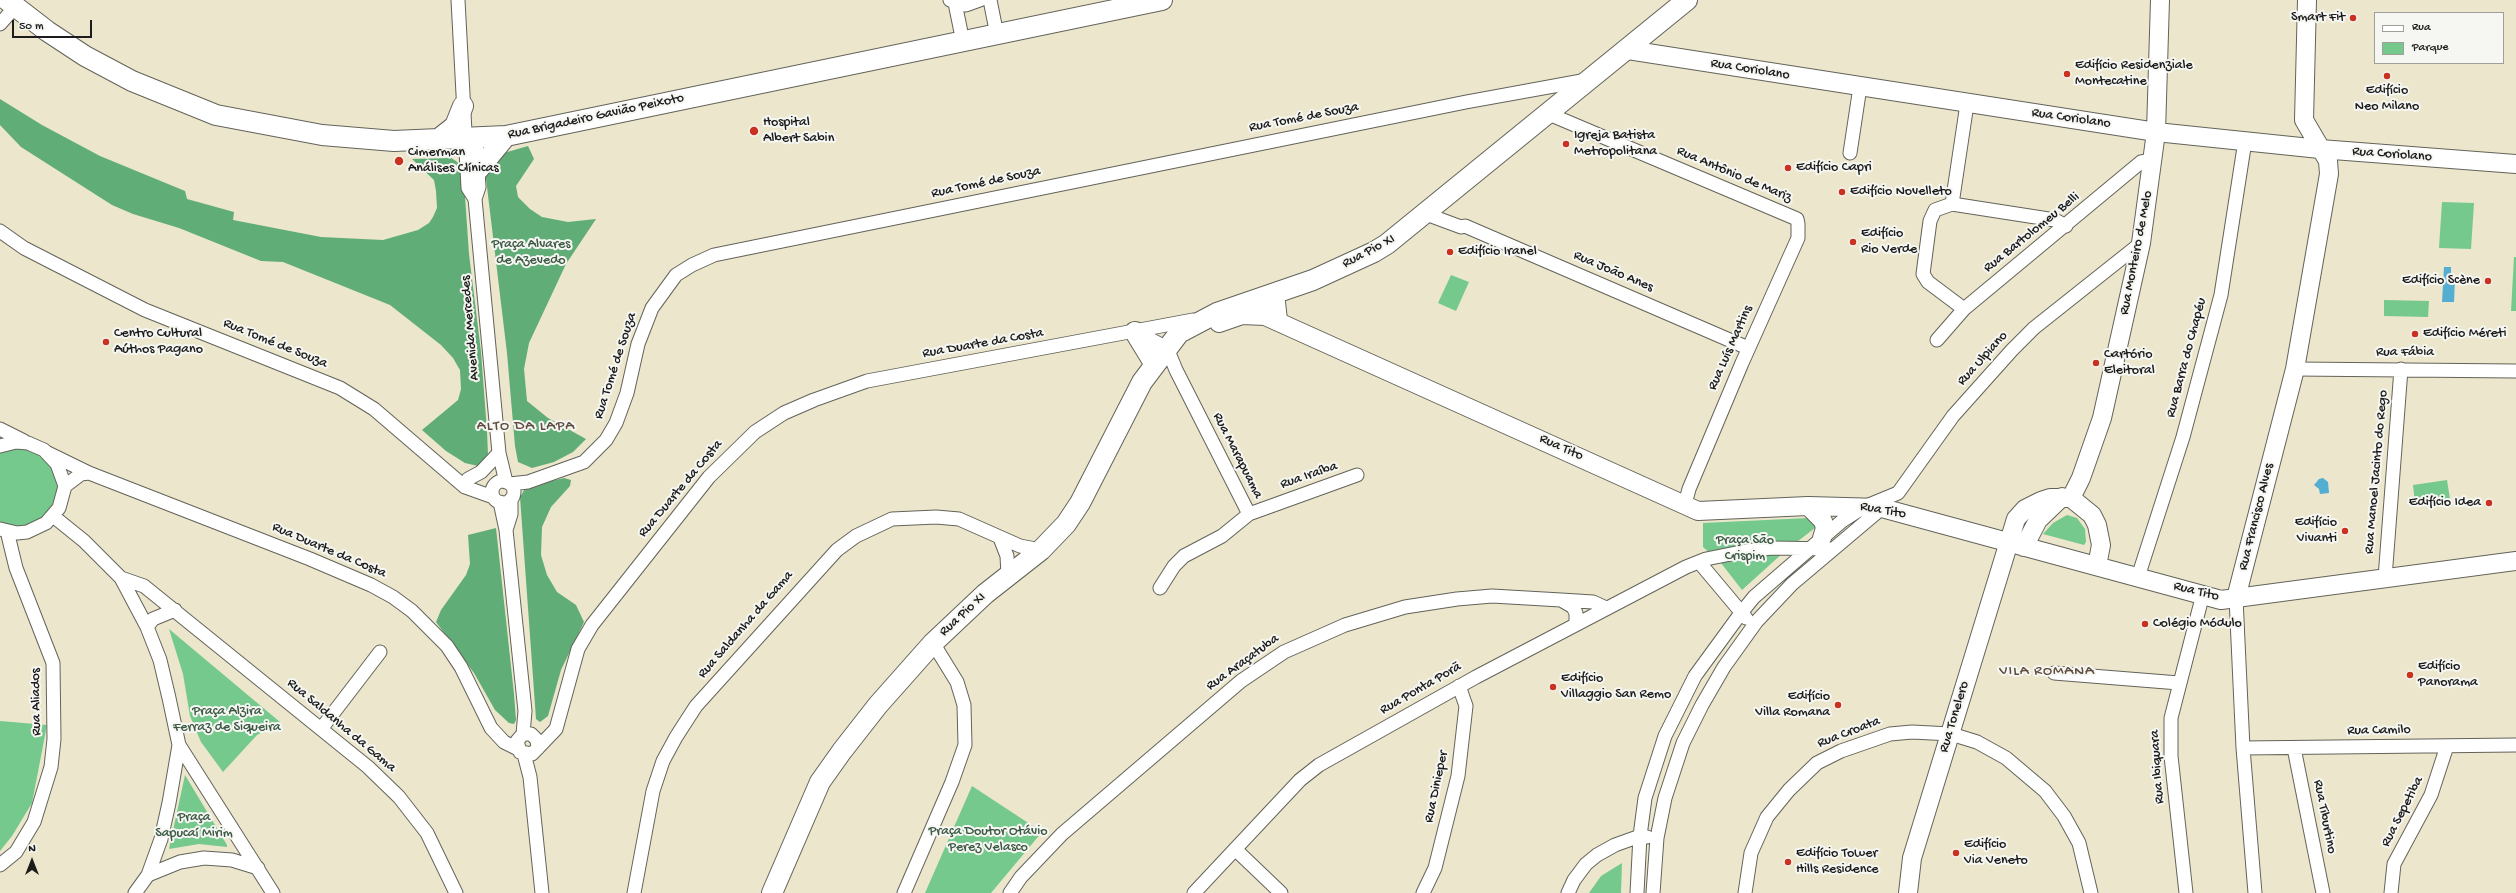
<!DOCTYPE html>
<meta charset="utf-8">
<style>
body{margin:0}
#map{position:relative;width:2516px;height:893px;overflow:hidden;background:#ebe6cc;font-family:"Gochi Hand",sans-serif}
canvas{display:block}
.legend{position:absolute;left:2374px;top:12px;width:130px;height:52px;box-sizing:border-box;background:#f6f6f2;border:1px solid #9f9f9c;margin:0;padding:5px 7px;list-style:none;font-size:12px;color:#1c1c1c}
.legend li{display:flex;align-items:center;gap:8px;height:20px}
.legend b{width:20px;border:1px solid #9f9f9c}
.north{position:absolute;left:12px;top:841px;width:40px;height:40px;-webkit-text-stroke:3px #f6f6f2;paint-order:stroke;rotate:0deg;font-size:11px;font-weight:700;line-height:16px;text-align:center;color:#1c1c1c}
.north::after{content:'';display:block;margin:auto;width:14px;height:18px;background:#1c1c1c;clip-path:polygon(50% 0,100% 100%,50% 72%,0 100%)}
.scale{position:absolute;left:12px;top:20px;width:80px;height:18px;box-sizing:border-box;border:2px solid #1c1c1c;border-top:0;padding-left:5px;font-size:12px;line-height:14px;white-space:nowrap;color:#1c1c1c;-webkit-text-stroke:3px #f6f6f2;paint-order:stroke}
</style>
<div id="map">
<canvas width="2516" height="893"></canvas>
<ul class="legend">
<li><b style="height:5px;background:#fff"></b>Rua</li>
<li><b style="height:11px;background:#75c98d"></b>Parque</li>
</ul>
<div class="north">N</div>
<div class="scale">50 m</div>
</div>
<script>
const context = document.querySelector('canvas').getContext('2d');
context.lineJoin = 'round';
function fillPath(path, color) { context.fillStyle = color; context.fill(path, 'evenodd'); }
const poly = rows => new Path2D(rows.map(r => 'M' + r).join(''));
function stroke(path, color, width, dash) { context.strokeStyle = color; context.lineWidth = width; context.lineCap = dash ? 'butt' : 'round'; context.setLineDash(dash || []); context.stroke(path); }
function write(font, color, halo, rows, align = 'center') {
  context.font = font + ' "Gochi Hand",sans-serif'; context.lineWidth = 4; context.setLineDash([]); context.textBaseline = 'middle'; context.strokeStyle = halo; context.fillStyle = color; for (const [text, x, y, turn = 0] of rows) {
    context.save(); context.translate(x, y); context.rotate((+turn || 0) * Math.PI / 180); context.textAlign = isNaN(turn) ? turn : align; if (halo) context.strokeText(text, 0, 0); context.fillText(text, 0, 0); context.restore();
  }
}
fillPath(poly([
 [2442,202,2474,203,2471,249,2439,248],
 [2514,257,2516,257,2516,311,2511,311],
 [1451,275,1469,282,1456,311,1438,303],
 [2384,300,2429,301,2428,317,2384,316],
 [27,446,50,460,60,485,59,499,43,520,17,528,0,524,0,450],
 [2447,480,2450,499,2415,503,2413,485],
 [2067,515,2077,518,2085,529,2086,542,2084,545,2043,534,2053,523],
 [1808,518,1820,524,1784,552,1742,590,1721,563,1703,547,1703,523],
 [169,629,280,722,257,735,223,772,201,742,190,716,183,674],
 [0,721,47,725,32,803,12,836,0,851],
 [185,775,227,845,227,847,199,844,169,849],
 [972,786,1042,832,991,893,925,893],
 [1622,863,1621,893,1589,893,1601,876]
]), '#75c98d');
fillPath(poly([
 [0,99,42,125,100,156,185,191,187,199,234,212,233,220,321,237,383,240,418,230,429,223,433,217,437,208,436,191,434,180,412,159,451,158,456,161,460,165,464,182,469,254,481,352,487,431,488,455,484,463,478,466,465,463,446,451,422,430,458,400,461,389,460,370,453,358,441,345,390,305,283,262,261,261,179,228,133,214,112,205,21,147,0,125],
 [528,146,534,159,516,186,518,197,530,209,542,217,568,222,596,219,566,264,529,343,524,369,527,401,548,418,586,439,573,452,554,462,532,468,518,462,515,446,507,353,484,162,490,157],
 [564,478,571,480,570,486,551,507,542,527,541,555,547,575,557,592,576,605,584,622,561,670,548,716,540,722,536,719,520,497,526,487],
 [496,528,514,694,516,720,514,724,509,723,495,710,474,673,436,622,441,610,466,575,470,564,468,535]
]), '#60ad78');
fillPath(poly([
 [2444,267,2451,267,2451,275,2455,278,2454,302,2442,302],
 [2323,478,2328,482,2329,493,2320,494,2319,489,2314,485,2319,479]
]), '#53aed1');
const street = poly([
 [458,0,468,188,475,199],
 [950,0,966,5,980,0],
 [990,0,997,35],
 [955,3,963,42],
 [0,24,15,7],
 [1549,114,1797,219,1798,224,1798,238,1742,363,1689,489,1685,504],
 [476,138,479,187,475,199,499,453,506,482],
 [1850,153,1860,87],
 [1952,204,1967,104],
 [1426,214,1461,227,1465,226,1748,348],
 [0,231,24,248,145,310,340,388,374,409,465,487,493,497],
 [1964,309,1928,282,1923,274,1930,221,1935,210,1952,204,2055,220,2066,226],
 [1137,332,1167,348,1176,370,1249,514],
 [1937,340,1964,309,2141,162,2153,160],
 [2295,369,2516,371],
 [0,429,24,441],
 [0,446,16,442,28,443,44,450,57,464,65,486,59,508,46,523,27,532,17,533,0,529],
 [46,452,89,473,310,559,371,585,393,597,412,611,447,646,461,667,491,728,504,742,518,749],
 [468,479,481,472,499,453],
 '492 492a11 11 0 1 1 22 0a11 11 0 1 1-22 0Z',
 [510,484,528,482,584,462,606,440,616,423,627,393,638,344,652,308,676,275,692,265,714,255,1466,102,1587,80],
 [65,486,81,474,89,473],
 [500,502,506,530,525,711,523,734],
 [53,516,84,541,121,578,147,627,160,660,169,698,179,745,169,803,161,839,148,875,135,893],
 [506,530,511,514,511,499],
 [1000,538,1007,556,1008,575],
 [1699,562,1746,618],
 [2138,577,2183,437,2221,295,2245,141],
 [121,578,144,586,368,767,399,797,427,833,456,893],
 [2385,578,2401,369],
 [1160,588,1174,566,1184,556,1222,536,1249,514,1357,475],
 [2236,598,2243,748,2255,893],
 [1576,624,1576,613,1573,607,1561,600,1593,602,1606,608],
 [147,627,153,619,175,610],
 [2054,673,2179,683],
 [321,729,380,652],
 [179,745,273,893],
 [538,748,537,740,531,734,523,734,517,741,520,752,532,754,556,729,578,649,592,625,709,477,755,432,784,413,814,400,867,381,1193,320],
 [2243,748,2516,745],
 [2294,748,2323,893],
 [524,754,530,777,542,893],
 [1235,849,1281,893],
 [0,865,16,852,34,822,51,767,54,739,53,663,16,568,7,531],
 [148,875,180,862,204,858,232,860,258,868],
 [634,893,653,791,663,761,676,737,696,706,837,550,856,536,892,519,936,517,959,519,1020,546,1041,550],
 [904,893,952,782,965,745,964,705,957,682,933,643],
 [1010,893,1021,877,1062,834,1241,681,1284,652,1345,625,1405,607,1457,599,1492,596,1561,600],
 [1194,893,1300,780,1319,765,1476,677,1686,567,1706,559,1746,551,1772,548,1833,549],
 [1423,893,1435,868,1458,776,1466,706,1459,686],
 [1568,893,1574,880,1586,864,1597,855,1615,845,1640,836,1647,837],
 [1637,893,1640,836,1645,798,1665,736,1695,676,1741,613,1754,597,1842,521,1864,507,1898,493,1953,416,2012,350,2034,328,2141,243],
 [1653,893,1657,838,1665,798,1683,743,1702,705,1724,667,1757,621,1792,584,1882,508],
 [1745,893,1751,853,1767,817,1789,790,1817,763,1841,751,1890,734,1912,732,1951,734,1977,742,2006,758,2045,791,2064,816,2079,843,2091,893],
 [2186,893,2171,756,2171,718,2203,594],
 [2391,893,2394,864,2431,795,2447,746]
]);
const secondary = poly([
 [1628,50,2156,132,2320,149,2516,164],
 [1219,323,1242,315,1265,316,1698,511,1808,506,1882,508,2221,600,2516,561],
 [2071,498,2081,478,2102,418,2141,243,2156,132,2160,0],
 [1808,506,1823,521,1825,528,1822,538],
 [2024,547,2038,520,2062,497],
 [2236,598,2295,369,2329,174,2328,161,2304,120,2307,0],
 [1908,893,1912,858,2016,519,2025,509,2041,501,2050,498,2071,498,2092,515,2097,525,2101,545,2097,566]
]);
const primary = poly([
 [7,0,47,31,85,56,132,81,216,115,322,135,394,141,506,136,1162,0],
 [436,141,455,126,463,106],
 [478,170,506,136],
 [1274,294,1277,320],
 [1135,332,1154,363],
 [772,893,820,782,842,751,878,705,933,643,985,594,1041,550,1066,524,1080,503,1142,382,1179,333,1217,313,1313,280,1374,252,1387,244,1687,0]
]);
stroke(street, '#64635a', 15);
stroke(secondary, '#64635a', 20);
stroke(primary, '#64635a', 22);
stroke(street, '#fff', 13);
stroke(secondary, '#fff', 18);
stroke(primary, '#fff', 20);
for (const [x, y, r, color] of [
 [2353,18,4,"#c8321e"],
 [2067,74,4,"#c8321e"],
 [2387,76,4,"#c8321e"],
 [754,131,5,"#c8321e"],
 [1566,144,4,"#c8321e"],
 [399,161,5,"#c8321e"],
 [1788,168,4,"#c8321e"],
 [1842,192,4,"#c8321e"],
 [1853,242,4,"#c8321e"],
 [1450,252,4,"#c8321e"],
 [2488,281,4,"#c8321e"],
 [2415,334,4,"#c8321e"],
 [106,342,4,"#c8321e"],
 [2096,363,4,"#c8321e"],
 [2489,503,4,"#c8321e"],
 [2345,531,4,"#c8321e"],
 [2145,624,4,"#c8321e"],
 [2410,675,4,"#c8321e"],
 [1553,687,4,"#c8321e"],
 [1838,705,4,"#c8321e"],
 [1956,853,4,"#c8321e"],
 [1788,862,4,"#c8321e"]
]) { const dot = new Path2D(); dot.arc(x, y, r, 0, 2 * Math.PI); context.fillStyle = color; context.fill(dot); stroke(dot, '#f6f6f2', 1.5); }
write('14px', '#1c1c1c', '#f6f6f2', [
 ["Smart Fit",2345,18,"right"],
 ["Edifício Residenziale",2075,66],
 ["Montecatine",2075,82],
 ["Edifício",2387,91,"center"],
 ["Neo Milano",2387,107,"center"],
 ["Hospital",763,123],
 ["Albert Sabin",763,139],
 ["Igreja Batista",1574,136],
 ["Metropolitana",1574,152],
 ["Cimerman",408,153],
 ["Análises Clínicas",408,169],
 ["Edifício Capri",1796,168],
 ["Edifício Novelleto",1850,192],
 ["Edifício",1861,234],
 ["Rio Verde",1861,250],
 ["Edifício Iranel",1458,252],
 ["Edifício Scène",2480,281,"right"],
 ["Centro Cultural",114,334],
 ["Aúthos Pagano",114,350],
 ["Edifício Méreti",2423,334],
 ["Cartório",2104,355],
 ["Eleitoral",2104,371],
 ["Edifício Idea",2481,503,"right"],
 ["Edifício",2337,523,"right"],
 ["Vivanti",2337,539,"right"],
 ["Colégio Módulo",2153,624],
 ["Edifício",2418,667],
 ["Panorama",2418,683],
 ["Edifício",1561,679],
 ["Villaggio San Remo",1561,695],
 ["Edifício",1830,697,"right"],
 ["Villa Romana",1830,713,"right"],
 ["Edifício",1964,845],
 ["Via Veneto",1964,861],
 ["Edifício Tower",1796,854],
 ["Hills Residence",1796,870]
], 'left');
write('14px', '#1c1c1c', '#f6f6f2', [
 ["Rua Coriolano",1750,70,9],
 ["Rua Brigadeiro Gavião Peixoto",596,117,-12],
 ["Rua Tomé de Souza",1304,118,-11],
 ["Rua Coriolano",2071,119,8],
 ["Rua Coriolano",2392,155,4],
 ["Rua Antônio de Mariz",1734,175,23],
 ["Rua Tomé de Souza",986,183,-12],
 ["Rua Bartolomeu Belli",2032,233,-39],
 ["Rua Pio XI",1369,252,-28],
 ["Rua Monteiro de Melo",2137,253,-79],
 ["Rua João Anes",1613,272,23],
 ["Avenida Mercedes",471,328,-95],
 ["Rua Tomé de Souza",275,344,22],
 ["Rua Duarte da Costa",983,344,-10],
 ["Rua Luís Martins",1731,348,-66],
 ["Rua Fábia",2405,353],
 ["Rua Barra do Chapéu",2187,358,-75],
 ["Rua Ulpiano",1983,359,-48],
 ["Rua Tomé de Souza",616,366,-72],
 ["Rua Tito",1561,448,24],
 ["Rua Marapuama",1237,456,63],
 ["Rua Manoel Jacinto do Rego",2377,472,-85],
 ["Rua Iraíba",1309,476,-19],
 ["Rua Duarte da Costa",681,489,-50],
 ["Rua Tito",1883,511,10],
 ["Rua Francisco Alves",2257,517,-76],
 ["Rua Duarte da Costa",329,551,23],
 ["Rua Tito",2196,592,14],
 ["Rua Pio XI",963,615,-43],
 ["Rua Saldanha da Gama",746,625,-49],
 ["Rua Araçatuba",1243,663,-36],
 ["Rua Ponta Porã",1421,689,-30],
 ["Rua Aliados",37,702,-91],
 ["Rua Tonelero",1955,717,-73],
 ["Rua Saldanha da Gama",341,726,40],
 ["Rua Camilo",2379,731,-1],
 ["Rua Croata",1849,733,-21],
 ["Rua Ibiquara",2158,767,-94],
 ["Rua Dinieper",1437,787,-78],
 ["Rua Sepetiba",2403,812,-63],
 ["Rua Tiburtino",2324,817,79]
]);
write('14px', '#3b5944', '#f6f6f2', [
 ["Praça Alvares",531,245],
 ["de Azevedo",531,261],
 ["Praça São",1745,541],
 ["Crispim",1745,557],
 ["Praça Alzira",227,712],
 ["Ferraz de Siqueira",227,728],
 ["Praça",194,818],
 ["Sapucaí Mirim",194,834],
 ["Praça Doutor Otávio",988,832],
 ["Perez Velasco",988,848]
]);
context.letterSpacing = '1px';
write('15px', '#5f4d40', '#f6f6f2', [
 ["ALTO DA LAPA",526,427],
 ["VILA ROMANA",2047,672]
]);
context.letterSpacing = '0px';
</script>
